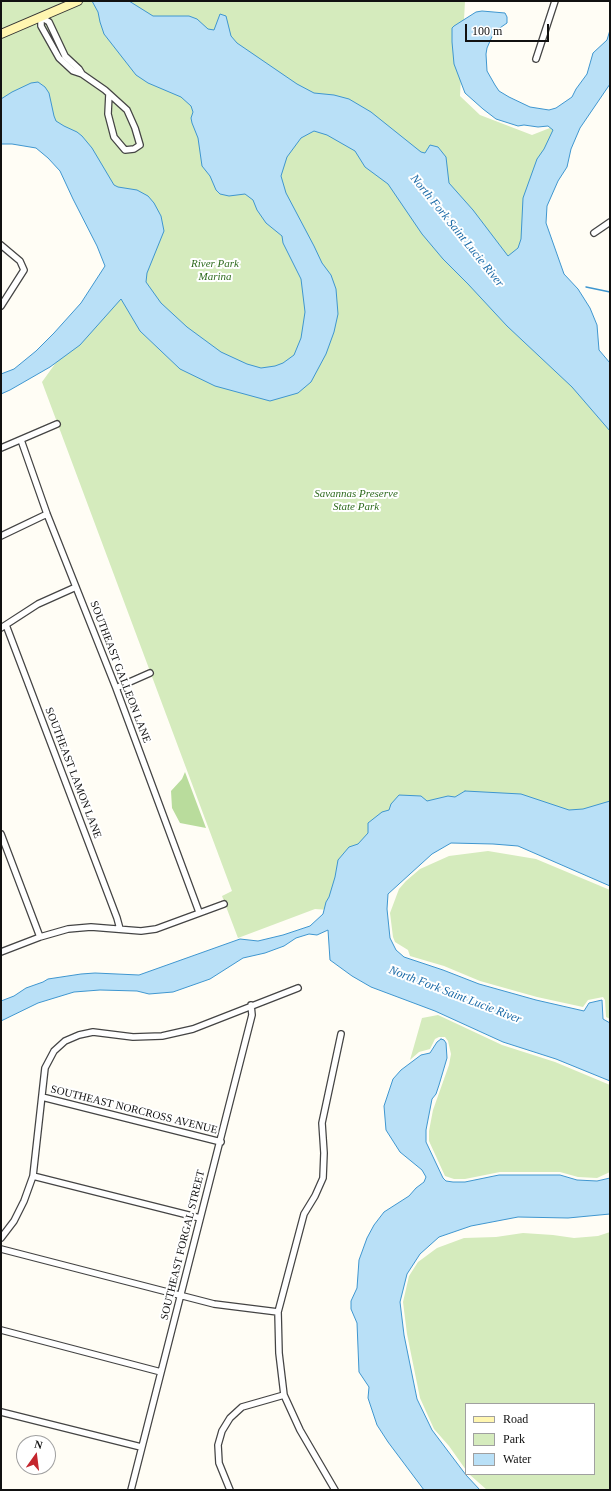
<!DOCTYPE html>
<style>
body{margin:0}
#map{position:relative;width:611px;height:1491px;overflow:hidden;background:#fffdf5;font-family:Georgia,serif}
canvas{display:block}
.frame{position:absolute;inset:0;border:2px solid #111;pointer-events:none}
.legend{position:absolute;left:465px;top:1403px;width:130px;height:72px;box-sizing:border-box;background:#fff;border:1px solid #a0a0a0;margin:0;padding:5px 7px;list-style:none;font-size:12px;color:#111}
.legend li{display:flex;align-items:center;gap:8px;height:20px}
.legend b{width:20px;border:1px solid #a0a0a0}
.north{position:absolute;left:16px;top:1435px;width:40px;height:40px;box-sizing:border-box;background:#fff;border:1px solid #a0a0a0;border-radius:50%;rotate:14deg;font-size:11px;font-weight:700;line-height:16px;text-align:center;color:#111}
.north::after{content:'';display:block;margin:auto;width:14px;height:18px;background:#c4262e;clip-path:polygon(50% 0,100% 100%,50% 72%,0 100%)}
.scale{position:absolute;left:465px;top:24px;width:84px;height:18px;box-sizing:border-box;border:2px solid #111;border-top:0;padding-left:5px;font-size:12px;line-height:14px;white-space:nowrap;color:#111;-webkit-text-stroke:3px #fff;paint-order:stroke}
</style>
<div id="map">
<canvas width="611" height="1491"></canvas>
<div class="frame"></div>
<ul class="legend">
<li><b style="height:5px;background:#fff6b0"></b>Road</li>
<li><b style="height:11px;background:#d5ebbd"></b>Park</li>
<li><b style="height:11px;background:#b9e0f7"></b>Water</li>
</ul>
<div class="north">N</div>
<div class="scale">100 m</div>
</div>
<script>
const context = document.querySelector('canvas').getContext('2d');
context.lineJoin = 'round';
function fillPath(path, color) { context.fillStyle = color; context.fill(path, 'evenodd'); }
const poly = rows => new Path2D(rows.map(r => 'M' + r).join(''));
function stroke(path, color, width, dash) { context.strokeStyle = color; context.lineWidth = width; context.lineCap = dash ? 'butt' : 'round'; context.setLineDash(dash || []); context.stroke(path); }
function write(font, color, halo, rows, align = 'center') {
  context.font = font + ' Georgia,serif'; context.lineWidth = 4; context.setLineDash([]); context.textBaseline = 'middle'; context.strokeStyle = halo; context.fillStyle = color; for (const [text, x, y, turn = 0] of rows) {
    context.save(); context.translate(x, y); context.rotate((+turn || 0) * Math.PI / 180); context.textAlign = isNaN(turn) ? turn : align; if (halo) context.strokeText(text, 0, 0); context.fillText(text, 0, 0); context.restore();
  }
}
fillPath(poly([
 [1,1,465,1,460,96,480,115,532,135,560,124,535,199,610,401,610,859,431,814,343,911,315,909,238,938,222,896,232,891,42,382,130,259,76,156,1,127],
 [488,851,536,859,610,890,610,1019,606,1017,605,1000,603,997,588,1000,583,1007,537,997,480,981,444,966,410,956,408,950,395,942,393,937,390,913,399,889,406,881,420,869,449,856],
 [438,1015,502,1045,555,1062,610,1085,610,1172,597,1178,578,1177,560,1172,500,1172,465,1179,454,1179,445,1176,429,1141,429,1131,433,1110,449,1065,451,1054,448,1041,445,1037,439,1037,435,1039,430,1049,419,1052,410,1060,422,1018],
 [610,1232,610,1490,487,1490,469,1474,594,1474,594,1404,466,1404,466,1470,449,1446,434,1429,420,1398,407,1334,403,1302,409,1276,418,1262,437,1248,464,1238,496,1237,523,1233,553,1235,574,1238,598,1236]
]), '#d5ebbd');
fillPath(poly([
 [185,772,206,828,180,823,172,808,171,791,182,779]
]), '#b9dc9c');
const water = poly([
 [92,1,129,1,153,16,189,16,197,19,208,29,214,30,220,14,226,16,231,36,237,43,297,84,314,93,334,95,349,99,371,112,421,152,425,153,430,145,438,147,446,157,449,183,473,210,508,256,518,248,521,239,523,198,537,159,544,149,553,130,548,126,538,127,524,125,518,126,496,119,483,109,465,93,454,64,452,42,452,28,454,26,476,12,482,11,505,13,507,17,507,23,494,32,487,48,486,54,487,71,495,85,499,91,509,97,530,107,549,110,556,108,572,97,576,89,587,74,593,53,607,40,610,30,610,84,580,128,571,149,567,167,558,181,547,206,546,223,564,274,578,289,590,308,597,325,599,350,610,363,610,431,572,387,507,326,468,284,443,259,422,234,388,184,365,167,355,151,327,135,314,131,301,138,287,157,281,176,286,193,314,246,322,263,331,275,336,289,338,314,334,332,326,354,311,382,298,393,270,401,215,386,180,369,140,331,121,299,80,345,50,367,10,390,1,394,1,374,14,369,36,351,54,333,81,303,105,266,97,246,73,199,60,171,48,158,36,148,12,144,1,144,1,99,12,92,31,83,38,82,45,87,49,93,54,116,56,121,64,126,77,132,82,136,92,148,114,185,118,187,137,190,148,196,154,203,161,216,164,231,147,273,146,282,161,303,187,327,221,352,247,364,261,368,275,366,283,363,294,355,301,338,305,312,301,279,283,243,282,236,266,223,257,210,253,200,245,194,229,196,220,194,216,190,210,176,202,166,198,138,192,123,191,118,193,112,191,106,181,97,148,83,136,75,104,34,100,22,98,12,92,1],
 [465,791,521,794,569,810,583,809,610,801,610,886,518,846,493,844,451,843,432,854,388,894,387,909,390,938,396,950,404,957,443,970,479,984,536,1000,584,1011,589,1003,602,1000,603,1019,610,1023,610,1081,556,1059,503,1042,435,1011,371,987,352,976,330,960,328,930,317,935,309,934,296,938,284,946,265,953,243,958,210,979,173,992,149,994,137,991,100,990,74,992,38,1003,1,1021,1,1001,14,996,26,988,43,982,48,979,81,974,95,973,139,975,240,939,258,941,283,935,310,926,323,914,326,902,329,897,335,877,338,860,349,847,358,844,368,833,368,823,382,812,389,810,391,804,399,795,421,796,427,801,448,796,455,797,465,791],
 [441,1039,444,1040,446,1043,447,1058,439,1085,436,1094,432,1099,426,1130,426,1142,443,1178,446,1181,453,1182,465,1182,499,1175,560,1175,577,1180,597,1181,610,1178,610,1214,568,1218,518,1217,471,1226,439,1237,420,1254,407,1274,400,1302,404,1335,417,1399,432,1430,466,1475,480,1490,424,1490,388,1442,377,1425,368,1398,369,1387,359,1372,357,1323,351,1309,351,1301,357,1288,359,1260,367,1238,374,1225,384,1212,409,1196,416,1188,424,1182,426,1177,422,1170,400,1152,386,1130,384,1106,393,1079,401,1070,421,1055,430,1053,437,1042,441,1039]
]);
fillPath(water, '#b9e0f7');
stroke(water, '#3f96cf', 1);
stroke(poly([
 [586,287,610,292]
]), '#3f96cf', 1.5);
const minor = poly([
 [536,59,555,1],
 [82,74,79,69,65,56,49,22,41,17,41,26,59,58,73,71,82,74,105,90,127,110,135,128,140,145,134,149,125,150,114,137,108,114,109,94],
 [594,233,610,222],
 [1,245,20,261,24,270,1,306],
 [21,440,47,514,116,688,199,912],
 [1,448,57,424],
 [1,536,47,514],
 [6,625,117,918,120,929],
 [1,628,38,604,76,587],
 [116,688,150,673],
 [1,834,40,937],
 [1,952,40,937,68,929,91,927,141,931,156,929,224,904],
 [42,1097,221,1142],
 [33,1176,200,1218],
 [1,1238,14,1221,24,1201,33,1176,45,1068,54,1051,65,1041,79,1035,93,1032,133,1037,162,1036,193,1029,298,988],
 [1,1249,214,1304,278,1312],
 [1,1330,161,1372],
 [1,1412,141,1447],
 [131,1490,252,1015,251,1005],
 [230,1490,219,1463,218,1445,222,1431,230,1418,242,1407,284,1395],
 [335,1490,300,1430,284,1395,279,1353,278,1312,304,1214,315,1196,323,1178,324,1153,322,1123,341,1034]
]);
const secondary = poly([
 [1,34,78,1]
]);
stroke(minor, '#444', 8);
stroke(secondary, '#333', 10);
stroke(minor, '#fff', 5.5);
stroke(secondary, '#fff6b0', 8);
write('italic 11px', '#2f6b1f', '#fff', [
 ["River Park",215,264],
 ["Marina",215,277],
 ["Savannas Preserve",356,494],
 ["State Park",356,507]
]);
write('11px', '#111', '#fff', [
 ["SOUTHEAST GALLEON LANE",120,672,69],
 ["SOUTHEAST LAMON LANE",73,773,69],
 ["SOUTHEAST NORCROSS AVENUE",134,1110,14],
 ["SOUTHEAST FORGAL STREET",183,1245,-76]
]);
write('italic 12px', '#1768a6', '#fff', [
 ["North Fork Saint Lucie River",457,231,51],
 ["North Fork Saint Lucie River",455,995,21]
]);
</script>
